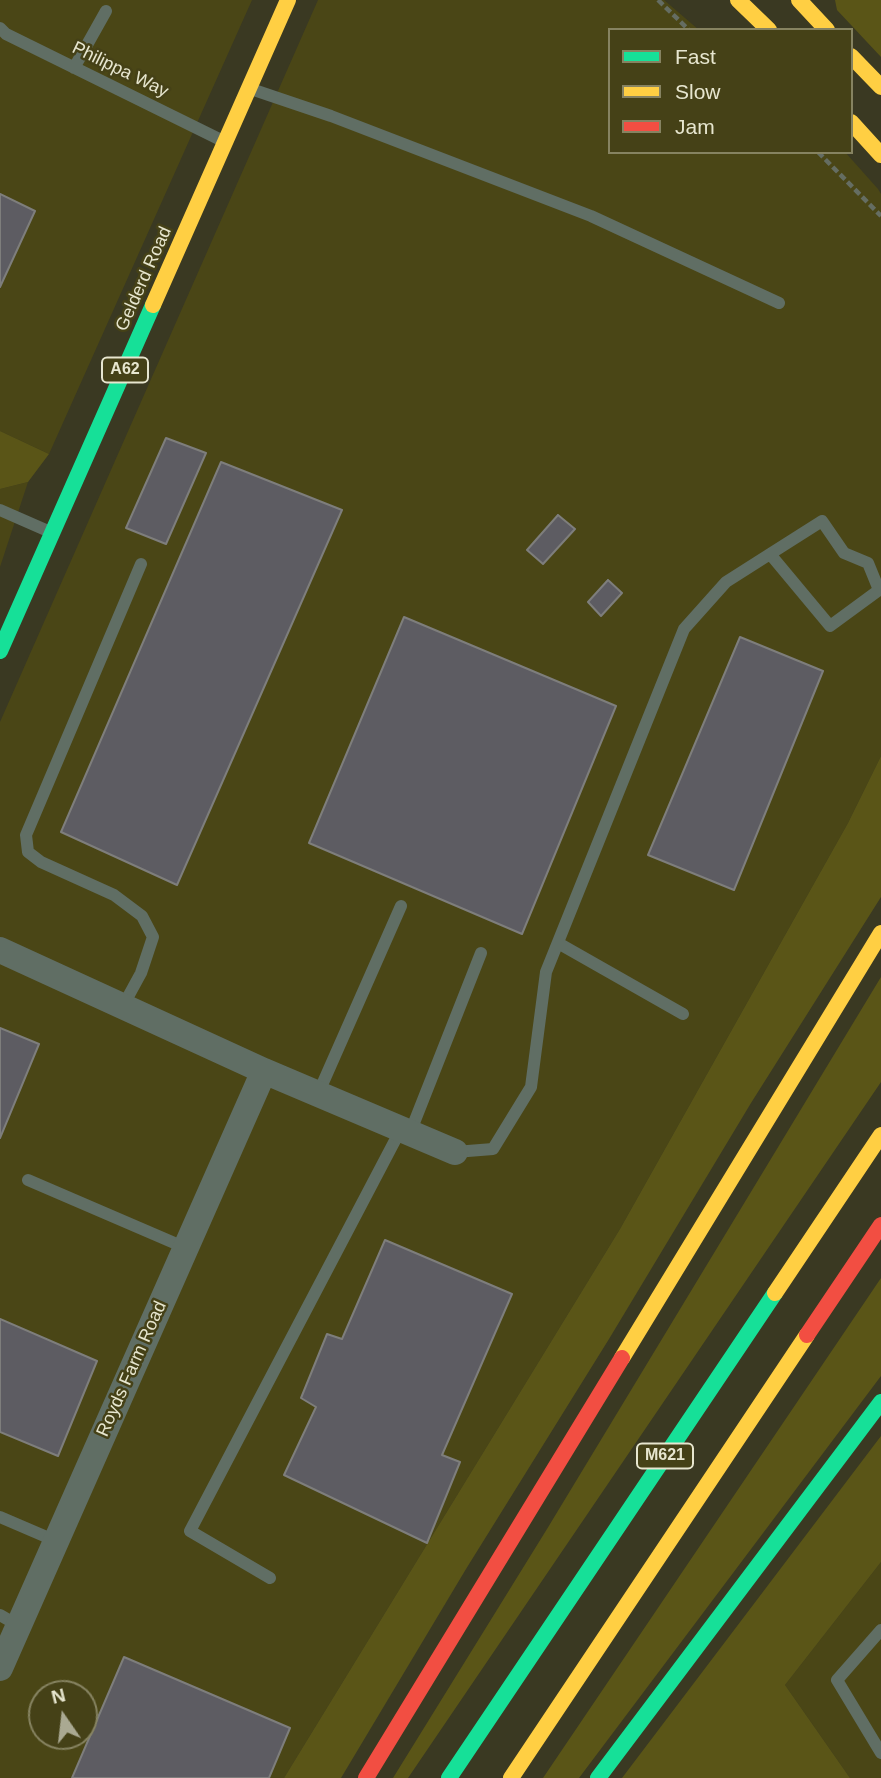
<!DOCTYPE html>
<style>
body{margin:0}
#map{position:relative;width:881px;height:1778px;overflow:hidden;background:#3a3922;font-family:Arial,sans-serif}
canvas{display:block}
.legend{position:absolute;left:608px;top:28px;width:245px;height:126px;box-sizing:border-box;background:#454117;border:2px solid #868361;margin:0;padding:9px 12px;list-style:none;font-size:21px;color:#e7e6cf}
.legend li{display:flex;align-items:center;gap:14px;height:35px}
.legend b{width:35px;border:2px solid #868361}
.north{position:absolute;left:28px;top:1680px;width:70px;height:70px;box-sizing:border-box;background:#454117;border:2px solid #868361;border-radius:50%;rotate:346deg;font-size:19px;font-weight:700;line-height:28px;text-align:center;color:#e7e6cf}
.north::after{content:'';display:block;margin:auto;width:24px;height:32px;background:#aaa992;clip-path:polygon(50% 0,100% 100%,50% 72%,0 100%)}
</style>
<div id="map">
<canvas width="881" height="1778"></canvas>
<ul class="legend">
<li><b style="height:9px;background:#16e098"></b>Fast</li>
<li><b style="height:9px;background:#ffcf43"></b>Slow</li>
<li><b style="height:9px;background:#f24e42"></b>Jam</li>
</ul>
<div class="north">N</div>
</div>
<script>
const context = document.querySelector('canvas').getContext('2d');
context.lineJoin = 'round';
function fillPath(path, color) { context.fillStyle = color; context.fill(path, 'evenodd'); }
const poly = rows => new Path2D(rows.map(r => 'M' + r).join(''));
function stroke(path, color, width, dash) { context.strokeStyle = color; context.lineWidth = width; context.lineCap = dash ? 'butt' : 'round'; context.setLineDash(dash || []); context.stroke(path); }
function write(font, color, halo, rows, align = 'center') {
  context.font = font + ' Arial,sans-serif'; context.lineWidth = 5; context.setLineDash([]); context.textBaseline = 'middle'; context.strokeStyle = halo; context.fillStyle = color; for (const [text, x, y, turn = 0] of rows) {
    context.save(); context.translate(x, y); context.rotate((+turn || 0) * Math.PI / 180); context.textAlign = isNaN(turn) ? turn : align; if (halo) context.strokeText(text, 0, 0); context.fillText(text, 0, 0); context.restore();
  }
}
fillPath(poly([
 [0,0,252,0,49,454,0,431],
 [318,0,664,0,699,30,610,30,610,152,845,152,878,189,881,194,881,756,848,823,620,1229,284,1778,0,1778,0,722],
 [42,1694,84,1694,84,1736,42,1736],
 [28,482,0,567,0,489],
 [881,1562,881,1778,850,1778,785,1685]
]), '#4a4616');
fillPath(poly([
 [835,0,881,0,881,57,837,10],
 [0,431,49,454,28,482,0,489],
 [881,756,881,897,751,1103,609,1339,466,1569,341,1778,284,1778,620,1229,848,823],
 [881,977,881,1082,408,1778,393,1778,547,1529],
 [881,1278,881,1376,579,1778,543,1778],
 [881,1436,881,1562,785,1685,850,1778,622,1778]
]), '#5a5517');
const building = poly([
 [0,194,35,211,0,287,0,194],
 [166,438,206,453,166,544,126,528,166,438],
 [221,462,342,510,177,885,61,832,221,462],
 [558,515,575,529,543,564,527,550,558,515],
 [608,580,622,593,601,616,588,602,608,580],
 [404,617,616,706,522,934,309,843,404,617],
 [740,637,823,671,734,890,648,855,740,637],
 [0,1028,39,1044,0,1138,0,1028],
 [385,1240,512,1294,442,1455,460,1462,427,1543,284,1475,316,1407,301,1398,327,1334,342,1339,385,1240],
 [0,1319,97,1361,58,1456,0,1432,0,1319],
 [124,1657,290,1728,269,1778,72,1778,124,1657]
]);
fillPath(building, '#5d5c62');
stroke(building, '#7e7e7c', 2);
stroke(poly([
 [658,0,689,30],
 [818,152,881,216]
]), '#656d62', 4.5, [7, 3.5]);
stroke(poly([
 [0,28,6,34,221,140],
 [74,68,106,11],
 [254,90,331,116,591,216,779,303],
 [0,510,48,531],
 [558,943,683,1014],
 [123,1006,141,973,153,937,142,916,114,895,41,862,28,852,26,835,141,564],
 [318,1094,401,906],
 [410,1133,481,953],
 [455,1152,493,1149,531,1087,546,972,684,629,726,582,770,554,822,521,844,553,868,563,879,590,830,626,770,554],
 [28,1180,186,1248],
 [0,1517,56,1541],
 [270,1578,190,1531,401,1129],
 [0,1615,19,1626],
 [881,1630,837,1680,881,1753]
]), '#606e64', 12);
stroke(poly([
 [0,950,264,1071,455,1152],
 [0,1668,264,1071]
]), '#606e64', 26);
stroke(poly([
 [0,651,153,305],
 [449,1778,775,1293],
 [598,1778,881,1402]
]), '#16e098', 16);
stroke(poly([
 [738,0,769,30],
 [799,0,827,30],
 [851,56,881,87],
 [851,122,881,155],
 [153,305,288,0],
 [775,1293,881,1135],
 [622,1358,881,933],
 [511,1778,807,1335]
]), '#ffcf43', 16);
stroke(poly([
 [807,1335,881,1225],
 [366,1778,622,1358]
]), '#f24e42', 16);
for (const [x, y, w] of [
 [125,370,46],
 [665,1456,56]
]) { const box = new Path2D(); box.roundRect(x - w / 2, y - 12.5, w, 25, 5); context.fillStyle = '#454117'; context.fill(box); stroke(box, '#e7e6cf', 2); }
write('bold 16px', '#e7e6cf', null, [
 ["A62",125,370],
 ["M621",665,1456]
]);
write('18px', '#e7e6cf', '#454117', [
 ["Philippa Way",120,70,26],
 ["Gelderd Road",144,279,-66],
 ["Royds Farm Road",132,1369,-66]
]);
</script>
